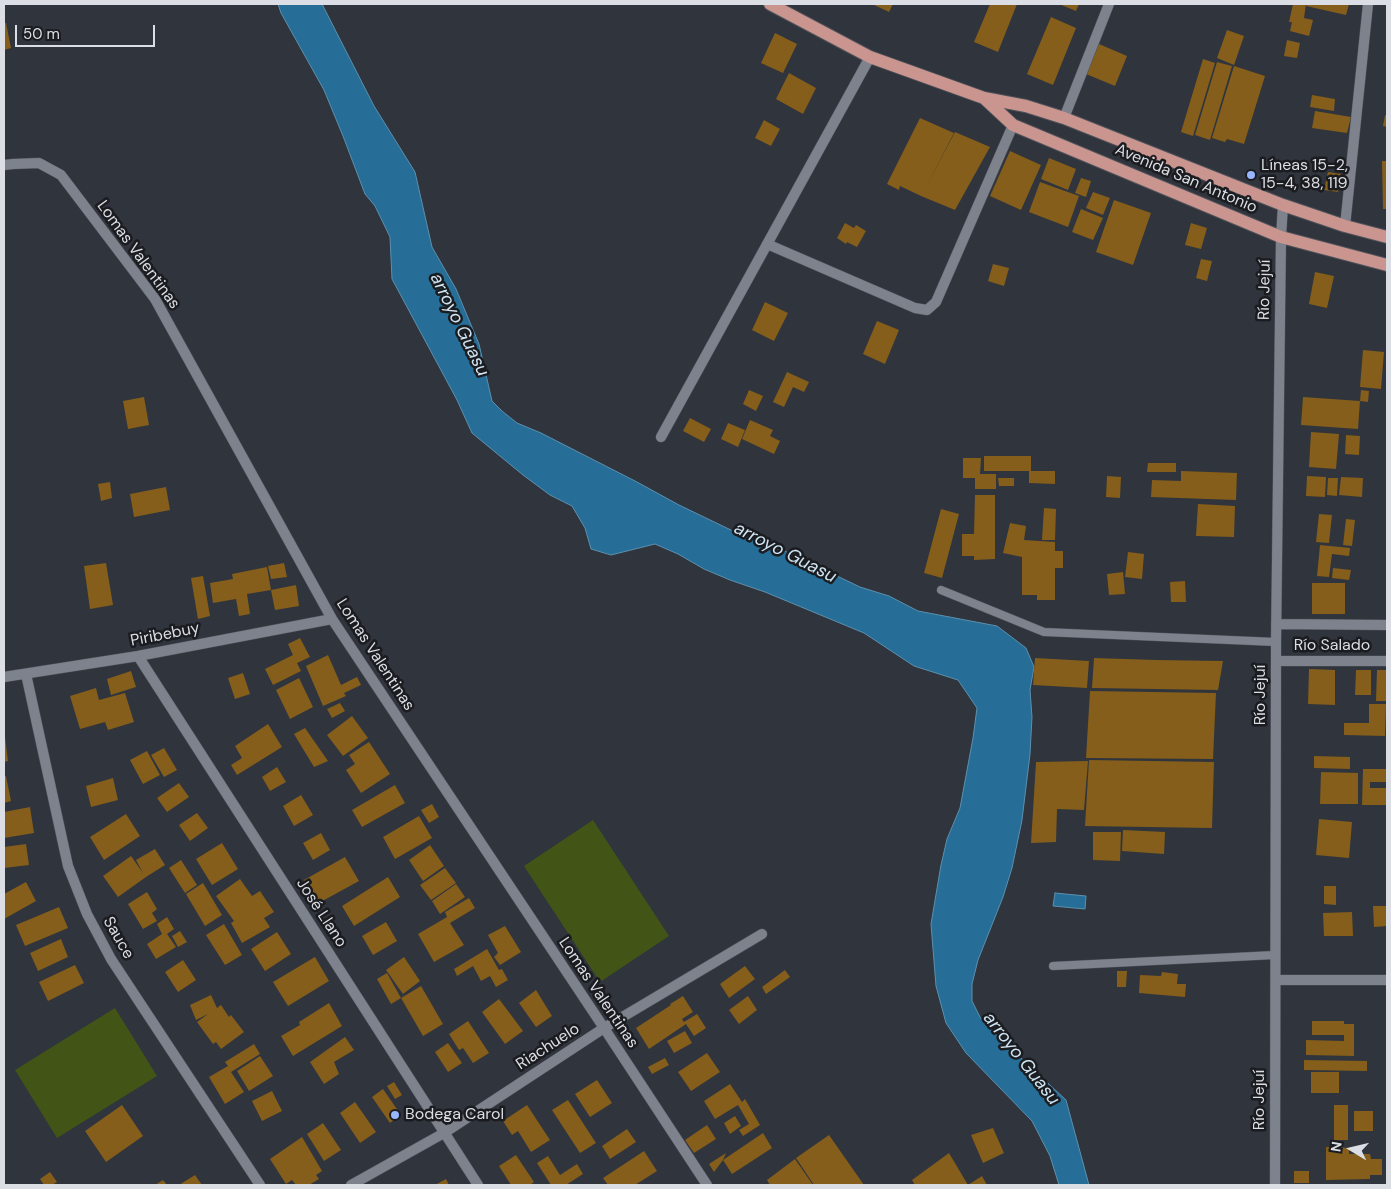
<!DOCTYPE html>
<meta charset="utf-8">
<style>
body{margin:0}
#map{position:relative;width:1391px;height:1189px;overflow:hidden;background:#30343d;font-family:"DM Sans",sans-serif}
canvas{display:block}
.frame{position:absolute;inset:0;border:5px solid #dbdee4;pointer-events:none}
.north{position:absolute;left:1326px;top:1124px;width:50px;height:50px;-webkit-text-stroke:4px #1a1c20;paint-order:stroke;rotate:279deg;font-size:14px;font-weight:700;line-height:20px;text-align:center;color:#dbdee4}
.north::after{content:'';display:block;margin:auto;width:18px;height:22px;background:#dbdee4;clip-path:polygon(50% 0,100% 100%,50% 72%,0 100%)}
.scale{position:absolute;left:15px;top:25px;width:140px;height:22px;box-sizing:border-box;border:2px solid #dbdee4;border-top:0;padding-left:6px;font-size:15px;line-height:18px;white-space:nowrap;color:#dbdee4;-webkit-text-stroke:4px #1a1c20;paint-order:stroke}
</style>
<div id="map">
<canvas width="1391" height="1189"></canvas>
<div class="frame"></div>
<div class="north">N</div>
<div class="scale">50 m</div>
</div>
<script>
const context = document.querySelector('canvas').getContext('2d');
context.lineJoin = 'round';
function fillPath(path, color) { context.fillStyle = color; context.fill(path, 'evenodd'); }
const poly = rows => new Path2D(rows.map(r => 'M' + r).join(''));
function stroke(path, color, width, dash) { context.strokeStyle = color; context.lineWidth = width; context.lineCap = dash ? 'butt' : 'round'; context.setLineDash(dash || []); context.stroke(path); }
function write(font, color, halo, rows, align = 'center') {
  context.font = font + ' "DM Sans",sans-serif'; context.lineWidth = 5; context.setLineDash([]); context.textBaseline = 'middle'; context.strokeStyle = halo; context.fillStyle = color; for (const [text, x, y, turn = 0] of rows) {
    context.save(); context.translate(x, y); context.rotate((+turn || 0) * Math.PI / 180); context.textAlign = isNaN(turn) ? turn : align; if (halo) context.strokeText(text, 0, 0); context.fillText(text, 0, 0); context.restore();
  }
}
fillPath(poly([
 [593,820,669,936,600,982,524,866],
 [115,1008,157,1076,57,1138,15,1070]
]), '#435417');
const water = poly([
 [278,4,322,4,374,106,415,172,432,247,456,289,479,344,492,401,502,411,517,423,541,433,637,482,679,505,733,531,768,543,860,587,889,596,918,611,997,626,1026,648,1034,667,1030,690,1032,717,1030,754,1022,820,1012,868,1003,897,978,960,972,984,972,1001,980,1017,992,1031,1066,1100,1089,1185,1059,1185,1050,1156,1032,1121,966,1053,946,1023,936,986,931,924,941,865,947,839,960,808,973,738,977,708,958,680,914,666,864,633,765,592,730,580,704,569,678,554,655,544,611,555,591,549,585,528,572,506,550,495,523,475,472,433,457,400,392,279,390,237,375,206,365,194,343,136,324,90,281,13,278,4],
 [1055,893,1086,896,1085,909,1053,906,1055,893]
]);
fillPath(water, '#266e97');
stroke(water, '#5c90ae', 1);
fillPath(poly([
 [872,4,893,4,889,12],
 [990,4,1017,4,998,52,974,42],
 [1059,4,1079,4,1076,11],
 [1293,4,1306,4,1304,18,1313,20,1309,36,1290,31,1292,22,1289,22],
 [1307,4,1349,4,1346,15,1306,6],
 [1051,17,1076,28,1053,85,1027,74],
 [4,23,6,23,11,48,4,50],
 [1227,30,1244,36,1234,65,1217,58],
 [775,33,797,44,783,73,761,63],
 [1287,40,1300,43,1297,58,1284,56],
 [1099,44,1127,56,1115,86,1086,74],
 [1203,59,1215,63,1193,136,1181,132],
 [1217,62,1232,66,1210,140,1195,135],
 [1234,66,1265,76,1244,144,1227,139,1225,142,1212,138],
 [789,73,816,88,803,114,776,99],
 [1312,95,1335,99,1334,111,1310,107],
 [1315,111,1351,117,1347,133,1312,128],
 [1385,115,1387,116,1387,127,1383,126],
 [920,118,954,133,927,185,955,132,990,147,955,210,921,196,900,186,899,190,887,184],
 [764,120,780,129,771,146,755,138],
 [1010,151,1041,165,1021,210,990,196],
 [1049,158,1076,169,1068,190,1041,179],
 [1382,161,1387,161,1387,209,1383,209],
 [1328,172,1341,174,1338,192,1324,190],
 [1081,178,1091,181,1086,197,1075,193],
 [1040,182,1079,196,1068,227,1029,212],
 [1093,192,1110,198,1103,215,1086,208],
 [1114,200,1151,213,1133,265,1096,252],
 [1081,209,1103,218,1093,240,1072,232],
 [845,223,854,228,856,225,866,231,857,247,847,242,846,244,837,238],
 [1191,223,1207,228,1201,249,1185,245],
 [1201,259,1212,261,1207,281,1196,278],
 [993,264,1009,268,1004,286,988,281],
 [1315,272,1334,276,1327,308,1309,304],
 [765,302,788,313,774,341,752,330],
 [877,321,899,330,885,364,863,354],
 [1363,350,1384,352,1381,389,1360,387],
 [787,372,809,382,804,392,793,387,784,407,773,402],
 [749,390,763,396,756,411,743,404],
 [1361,390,1369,391,1368,402,1360,401],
 [144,397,149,425,128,429,123,401],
 [1303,397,1360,401,1358,429,1301,425],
 [690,418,711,429,704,442,683,431],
 [750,420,773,430,770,436,780,441,774,454,742,439],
 [728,423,745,430,738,447,721,439],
 [1311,432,1339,434,1336,469,1309,467],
 [1346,435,1360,436,1359,455,1345,454],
 [984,456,1031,456,1031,471,1055,471,1055,484,1029,483,1029,471,984,471],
 [963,458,981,458,980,474,996,474,996,489,975,489,975,478,963,478],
 [1148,463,1176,463,1176,472,1147,472],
 [1181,471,1237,473,1236,500,1151,497,1152,480,1181,481],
 [1107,476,1121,477,1120,498,1106,497],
 [1307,476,1326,477,1325,497,1306,496],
 [1341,477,1363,478,1362,497,1339,495],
 [998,478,1014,478,1014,486,999,486],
 [1328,478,1338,478,1337,496,1327,495],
 [110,482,112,498,101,501,98,484],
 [166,487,170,510,134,517,130,494],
 [975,495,995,495,995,559,974,560,974,556,962,556,962,534,974,534],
 [1198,504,1235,506,1234,537,1196,536],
 [1044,508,1056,509,1055,540,1042,540],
 [941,509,959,514,942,578,924,573],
 [1319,514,1332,515,1329,543,1316,542],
 [1346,519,1355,520,1352,546,1343,545],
 [1010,523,1026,526,1024,540,1055,542,1055,551,1063,551,1063,568,1055,568,1055,600,1037,600,1037,595,1022,595,1022,557,1003,553],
 [1320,545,1350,548,1349,556,1332,554,1329,577,1317,576],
 [1128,552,1144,554,1142,579,1125,577],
 [106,563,113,605,90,609,84,566],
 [284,563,287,577,271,579,268,566],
 [267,567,271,590,247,594,250,614,239,616,236,599,213,603,210,583,233,579,232,574],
 [1333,568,1351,570,1349,580,1332,578],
 [1123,572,1125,594,1109,595,1107,574],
 [203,576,210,616,198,619,191,578],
 [1185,581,1186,602,1171,602,1170,582],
 [1312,583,1345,583,1345,614,1312,614],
 [296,585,299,606,275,610,271,590],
 [300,638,310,657,297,663,301,671,273,685,265,669,293,655,288,644],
 [328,655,341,685,357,677,361,685,344,693,346,696,323,706,306,666],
 [1035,658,1089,661,1087,688,1033,685],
 [1094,658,1156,660,1223,661,1218,690,1092,688],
 [1309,669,1335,670,1335,705,1308,704],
 [1356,670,1371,670,1371,695,1355,695],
 [1377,670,1386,670,1386,701,1376,701],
 [131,671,136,687,111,695,107,679],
 [243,673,250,694,235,699,228,678],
 [299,678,313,707,290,719,276,690],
 [96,688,99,700,125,693,134,722,108,730,105,722,80,729,70,696],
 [1090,691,1216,693,1213,759,1086,758],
 [340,703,345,711,332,718,327,709],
 [1369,704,1386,704,1385,736,1344,735,1344,723,1369,723],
 [352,716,368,738,343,756,327,735],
 [268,724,282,747,237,775,231,765,242,758,235,746],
 [305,728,328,761,314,767,294,734],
 [4,737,5,737,8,761,4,762],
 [369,742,390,774,361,793,346,770,355,764,349,755],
 [164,748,177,770,164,777,151,755],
 [147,751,160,775,143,784,130,760],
 [1314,756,1350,757,1350,769,1314,768],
 [1089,760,1214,762,1212,828,1085,826],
 [1088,761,1084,810,1057,809,1056,842,1031,843,1036,762],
 [277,767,286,782,270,791,262,777],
 [1363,769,1387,769,1387,782,1370,782,1370,788,1387,788,1387,805,1362,805],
 [1321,772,1358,773,1358,804,1320,804],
 [4,776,6,776,11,801,4,803],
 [113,778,118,800,91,807,86,786],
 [179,783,189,797,167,812,157,798],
 [395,785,405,803,362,827,352,810],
 [301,795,313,815,294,826,283,806],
 [432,804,439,817,429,823,421,810],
 [30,807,34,833,4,838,4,812],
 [197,813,208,828,190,841,179,825],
 [126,814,140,836,104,860,90,837],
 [419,816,432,838,395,859,383,837],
 [1319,819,1352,822,1349,858,1316,855],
 [1123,830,1165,832,1164,854,1122,851],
 [1093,832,1121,832,1120,861,1093,860],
 [321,833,330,850,313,860,303,843],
 [222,843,238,869,212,885,196,859],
 [26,844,29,865,4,868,4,847],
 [430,845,444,866,423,881,409,860],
 [155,849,165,865,146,877,118,897,103,876,131,856,143,873,136,860],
 [345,857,359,881,317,904,304,880],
 [181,860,197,885,185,893,169,868],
 [445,868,456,883,431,900,420,885],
 [388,877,400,897,354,926,342,906],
 [240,879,252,896,260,891,274,912,264,918,270,927,242,943,231,923,234,921,216,896],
 [26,882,36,901,4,919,4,894],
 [203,883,222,915,205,926,186,894],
 [456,884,465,897,440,914,432,901],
 [1324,886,1336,886,1336,905,1324,904],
 [147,892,157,909,152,913,157,921,143,929,128,904],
 [469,898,475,908,450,923,464,945,434,962,418,934,447,917,445,912],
 [1373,906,1387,906,1387,926,1374,927],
 [59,907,68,928,25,946,16,925],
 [1352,912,1353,936,1324,936,1323,913],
 [167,917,174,929,167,934,176,947,156,959,147,944,162,934,157,924],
 [386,922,397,941,373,955,362,936],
 [224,924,242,955,225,965,206,935],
 [505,926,521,952,500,965,494,957,498,953,488,935],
 [180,931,187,942,178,947,172,936],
 [277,932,291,954,265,971,251,949],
 [61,939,68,957,38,971,30,953],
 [487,949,499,970,502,969,508,980,496,987,490,976,481,981,473,966,457,976,454,969],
 [315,957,329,981,288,1006,273,982],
 [404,957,420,981,403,994,386,970],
 [183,960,196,980,178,992,165,972],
 [75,965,84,983,48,1001,39,982],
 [745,966,755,979,729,998,720,984],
 [785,970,790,977,766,994,762,987],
 [1117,971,1127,971,1126,987,1117,987],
 [1162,972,1178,974,1177,984,1186,984,1185,997,1139,993,1140,975,1161,976],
 [387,973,401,998,421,986,443,1024,423,1036,401,998,391,1004,377,979],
 [536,990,552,1016,536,1027,519,1003],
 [211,995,217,1008,221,1005,229,1017,231,1015,244,1032,221,1049,216,1042,213,1044,197,1022,208,1014,196,1020,190,1005],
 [683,996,693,1012,682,1019,684,1022,697,1014,706,1028,694,1036,686,1024,649,1049,636,1028,671,1005,670,1004],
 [748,996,757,1010,739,1024,729,1010],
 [499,999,523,1031,505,1044,482,1012],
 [329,1003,342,1026,293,1056,281,1036,300,1025,299,1022],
 [468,1021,489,1053,473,1063,463,1048,459,1050,449,1034],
 [1312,1021,1344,1021,1344,1024,1354,1024,1354,1056,1306,1055,1306,1040,1344,1041,1344,1035,1312,1035],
 [685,1031,692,1043,674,1053,667,1041],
 [345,1037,354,1050,334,1062,339,1074,324,1084,310,1062],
 [448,1043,462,1063,448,1072,435,1052],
 [254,1044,260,1054,231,1072,244,1092,225,1104,209,1077,228,1066,225,1062],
 [707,1053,720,1072,691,1091,678,1072],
 [260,1056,273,1076,249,1091,237,1071],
 [665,1058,669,1065,652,1074,648,1067],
 [1304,1060,1367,1061,1367,1071,1304,1070],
 [1311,1072,1339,1072,1339,1093,1311,1093],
 [597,1080,612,1103,590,1117,575,1094],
 [394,1082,402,1095,395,1099,387,1086],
 [730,1084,742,1102,745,1099,760,1125,743,1136,739,1130,749,1124,738,1105,715,1119,704,1101],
 [383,1089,401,1115,390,1123,372,1097],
 [272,1091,282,1111,262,1121,252,1101],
 [568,1100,596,1143,580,1153,552,1110],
 [355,1102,376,1132,360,1143,340,1113],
 [122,1105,143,1136,106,1162,85,1131],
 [527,1105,550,1140,531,1152,518,1131,512,1135,503,1121],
 [1334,1105,1348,1105,1348,1140,1334,1140],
 [1354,1111,1373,1111,1373,1131,1354,1131],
 [735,1116,741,1126,730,1134,724,1123],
 [323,1123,341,1150,324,1161,307,1134],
 [707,1125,716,1139,694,1153,685,1140],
 [993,1128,1004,1153,983,1163,971,1135],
 [627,1129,636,1142,610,1159,602,1146],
 [763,1133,772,1148,732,1174,723,1160],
 [829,1135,864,1185,814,1185,796,1158],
 [302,1137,322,1171,316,1175,319,1179,309,1185,304,1185,303,1184,296,1185,292,1180,286,1184,270,1159],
 [1326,1147,1349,1148,1349,1154,1370,1154,1371,1159,1382,1159,1382,1175,1370,1175,1370,1179,1326,1180],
 [644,1151,657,1171,635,1185,608,1185,603,1178],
 [726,1153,723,1160,714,1172,709,1164],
 [949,1153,968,1185,982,1176,987,1185,915,1185,912,1180],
 [516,1155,534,1182,530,1185,511,1185,499,1166],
 [548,1156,560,1175,577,1164,583,1174,566,1185,551,1185,537,1163],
 [795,1159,813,1185,770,1185,767,1180],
 [1294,1171,1309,1171,1309,1183,1294,1183],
 [50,1172,57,1182,52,1185,44,1185,40,1179],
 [195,1175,202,1185,179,1185],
 [446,1179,449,1185,435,1185],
 [163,1180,167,1185,155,1185]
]), '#845e1a');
const service = poly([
 [941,590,1044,632,1276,642],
 [1053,966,1275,955]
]);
const minor = poly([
 [1064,118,1109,4],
 [4,165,13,164,39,163,61,175,155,299,332,619,604,1028,707,1185],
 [1345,226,1368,4],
 [767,244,915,308,927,310,936,302,1013,125],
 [661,437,870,57],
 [1276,624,1387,625],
 [138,656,478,1185],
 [1276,661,1387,661],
 [26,674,68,866,87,914,111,959,260,1185],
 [4,677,138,656,332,619],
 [1276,980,1387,980],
 [351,1185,444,1133,604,1028,762,934],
 [1275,1185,1276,642,1281,237,1283,205]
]);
const primary = poly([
 [770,4,870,57,984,98,1026,106,1064,118,1283,205,1345,226,1387,237],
 [984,98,1013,125,1281,237,1387,265]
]);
stroke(service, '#4f525a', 9);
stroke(minor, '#4f525a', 11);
stroke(primary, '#4f525a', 14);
stroke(service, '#7d828c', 8);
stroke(minor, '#7d828c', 10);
stroke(primary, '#ca958f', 12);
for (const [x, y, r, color] of [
 [1251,175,5,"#97b6fd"],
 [395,1115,5,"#97b6fd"]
]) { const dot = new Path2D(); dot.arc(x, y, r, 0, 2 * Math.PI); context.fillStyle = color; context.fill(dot); stroke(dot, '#1a1c20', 2); }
write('16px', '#dbdee4', '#1a1c20', [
 ["Líneas 15-2,",1261,166],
 ["15-4, 38, 119",1261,184],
 ["Bodega Carol",405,1115]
], 'left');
write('16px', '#dbdee4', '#1a1c20', [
 ["Avenida San Antonio",1186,179,23],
 ["Lomas Valentinas",138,255,54],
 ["Río Jejuí",1265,290,-89],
 ["Piribebuy",165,635,-11],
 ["Río Salado",1332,646],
 ["Lomas Valentinas",375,655,57],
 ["Río Jejuí",1261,695,-90],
 ["José Llano",321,913,57],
 ["Sauce",118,938,60],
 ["Lomas Valentinas",598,993,56],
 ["Riachuelo",548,1047,-33],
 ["Río Jejuí",1260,1100,-90]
]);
write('italic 18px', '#cfe4f3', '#1a1c20', [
 ["arroyo Guasu",459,325,64],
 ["arroyo Guasu",785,553,27],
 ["arroyo Guasu",1021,1059,52]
]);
</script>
